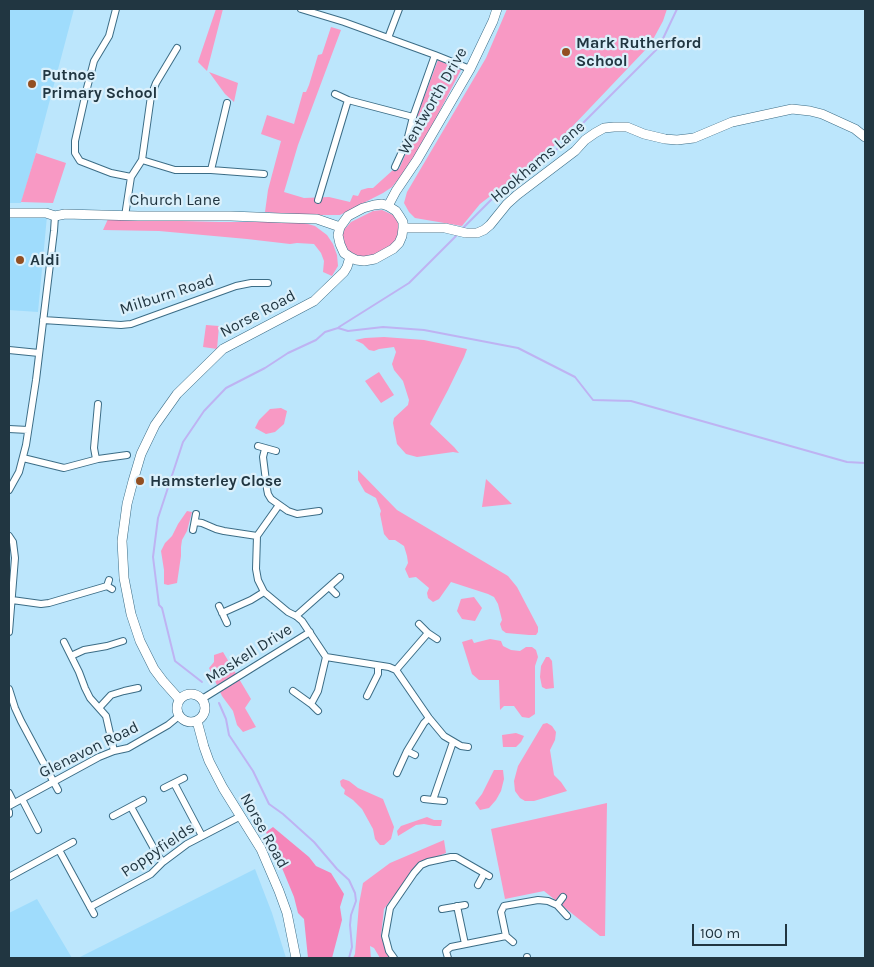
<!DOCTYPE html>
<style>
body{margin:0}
#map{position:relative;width:874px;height:967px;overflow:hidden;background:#bce6fc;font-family:Karla,sans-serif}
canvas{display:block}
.frame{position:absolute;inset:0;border:10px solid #213641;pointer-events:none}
.scale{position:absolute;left:692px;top:924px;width:95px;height:22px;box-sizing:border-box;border:2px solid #213641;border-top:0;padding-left:6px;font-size:15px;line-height:18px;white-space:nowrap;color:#213641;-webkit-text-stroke:4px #dbf0fb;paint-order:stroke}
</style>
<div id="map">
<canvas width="874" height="967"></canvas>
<div class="frame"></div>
<div class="scale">100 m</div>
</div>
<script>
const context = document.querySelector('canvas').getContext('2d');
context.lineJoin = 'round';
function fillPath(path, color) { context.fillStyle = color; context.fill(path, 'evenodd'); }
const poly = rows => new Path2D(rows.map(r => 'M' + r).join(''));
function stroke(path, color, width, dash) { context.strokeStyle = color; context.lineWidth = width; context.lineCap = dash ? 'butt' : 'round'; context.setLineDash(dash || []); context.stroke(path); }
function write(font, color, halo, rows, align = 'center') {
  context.font = font + ' Karla,sans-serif'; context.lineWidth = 4.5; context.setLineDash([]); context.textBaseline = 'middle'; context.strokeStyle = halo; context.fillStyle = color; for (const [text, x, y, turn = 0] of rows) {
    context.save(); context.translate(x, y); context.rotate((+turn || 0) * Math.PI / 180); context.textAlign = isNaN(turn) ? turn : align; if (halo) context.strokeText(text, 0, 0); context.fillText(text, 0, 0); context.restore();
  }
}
fillPath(poly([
 [9,9,74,9,34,160,21,203,9,203],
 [47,216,38,312,9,310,9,217],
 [255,869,272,913,286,958,78,958],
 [37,899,72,958,9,958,9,913]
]), '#9fdcfc');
fillPath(poly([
 [216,9,223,9,207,71,198,62],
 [507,9,667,9,663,21,650,45,549,151,480,204,462,226,415,218,409,212,404,203,407,192,486,58],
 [331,27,341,30,298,145,284,192,304,198,329,197,350,202,353,195,358,196,361,190,368,188,373,188,393,170,399,169,411,142,416,119,438,60,461,70,421,147,405,171,392,187,383,193,340,215,301,215,265,212,268,190,281,141,261,134,267,115,294,124,303,92,306,92,309,85,318,55,322,54],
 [209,72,238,83,234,102,225,94],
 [36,153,66,163,53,203,21,202],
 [382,210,393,215,397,220,400,230,396,241,391,246,370,257,360,258,347,250,343,238,343,231,351,222,373,211],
 [108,219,219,222,301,222,315,226,327,235,333,244,337,255,338,266,332,276,323,272,324,261,321,253,314,244,297,243,290,244,247,239,159,231,103,230],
 [206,325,219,326,217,349,203,347],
 [384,337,424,340,467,349,464,357,448,390,430,424,454,447,459,453,453,452,417,457,406,454,397,444,393,423,394,418,408,405,409,400,403,381,394,370,392,364,396,352,394,347,379,349,374,351,369,350,363,344,355,340,365,338],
 [379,372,394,395,381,403,365,381],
 [281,408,287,411,284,424,275,432,266,434,255,428,259,420,270,409],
 [358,470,397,510,508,576,517,587,538,627,538,632,536,635,529,635,506,633,502,630,500,624,502,620,498,604,494,597,488,594,451,582,439,599,433,602,428,598,427,593,429,588,416,577,409,578,405,569,408,563,407,556,404,546,395,540,389,540,384,534,380,514,381,511,376,498,365,492,358,480],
 [486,479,512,504,482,507],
 [187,511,192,512,187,531,182,540,181,547,181,556,177,583,168,585,164,584,164,570,161,551,165,543,172,536,178,524],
 [474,597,482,608,475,621,462,619,457,611,461,599],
 [472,639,474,643,490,639,501,641,503,646,511,650,520,651,526,647,532,647,536,650,538,657,535,666,535,714,529,718,522,717,514,706,504,706,500,710,499,680,479,680,472,674,462,642],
 [223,652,251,699,245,708,256,727,243,732,237,725,233,711,222,696,209,668,214,662,214,655],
 [546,657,549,657,552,661,554,688,546,689,542,687,540,677,541,666],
 [547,723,552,726,556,732,555,740,550,750,554,775,561,782,567,791,534,801,525,801,520,798,515,791,514,781,518,766,543,724],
 [516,733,524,736,521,742,516,747,503,747,502,735],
 [494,770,503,770,504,779,501,791,496,800,489,808,480,810,475,803,482,794],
 [343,779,349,781,358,788,383,799,394,827,391,839,384,845,380,845,375,839,373,829,362,809,353,800,344,794,345,790,341,786,340,781],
 [607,803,605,936,600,936,544,891,505,899,491,829],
 [427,817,434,820,442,820,441,826,434,826,424,824,416,825,398,836,397,831,401,826],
 [444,840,446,853,418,864,384,909,381,936,390,958,380,958,374,948,370,946,371,958,353,958,355,954,359,904,363,883,390,863]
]), '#f899c4');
fillPath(poly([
 [273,827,309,857,316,866,331,873,344,894,340,907,342,920,332,958,308,958,304,919,298,913,294,897,282,868,273,851,266,832]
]), '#f585b9');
stroke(poly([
 [463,228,498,193,551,155,659,47,677,9],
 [339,327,409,283,458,234],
 [202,682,175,661,162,608,159,605,153,557,158,518,183,442,204,411,226,388,265,368,288,353,316,340,325,332,338,328,348,331,383,327,424,330,518,348,575,377,593,400,631,401,847,462,865,463],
 [219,703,226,719,229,735,253,771,269,804,283,814,314,842,337,869,349,880,355,893,356,901,351,915,350,925,352,947,349,958]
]), '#beb3f2', 2);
const street = poly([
 [116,9,109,36,94,61,87,88,75,141,75,153,80,161,111,173,131,177],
 [301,9,344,22,435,55,470,69],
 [388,38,399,9],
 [335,94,348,100],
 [142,160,175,170,211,170,264,174],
 [395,167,407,141,413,117,435,55],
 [211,170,227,103],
 [318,200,348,100,413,117],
 [125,216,131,177,142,160,151,96,156,83,177,48],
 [43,320,121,325,131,324,236,286,251,283,268,283],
 [9,350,39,353],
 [9,429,28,430],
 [258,446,276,451],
 [265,449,263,457,267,489,268,494,271,499,288,511,297,514,319,511],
 [23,458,64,468,98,459,127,455],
 [96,459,94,448,98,404],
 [9,490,19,472,26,445,36,380,54,231,55,216],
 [279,505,257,536,256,569,258,580,264,592,288,612,296,616,302,621,326,657,389,667,396,670,429,718,444,736,461,746,468,747],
 [195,522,202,523,216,529,224,531,257,536],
 [193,530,196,514],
 [9,536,13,542,15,558,9,632],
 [109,580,107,586,112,589],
 [329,587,336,594],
 [12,600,41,604,49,603,107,586],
 [219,606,227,623],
 [222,613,251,600,264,592],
 [296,616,340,577],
 [419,624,428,633,437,639],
 [64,642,79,672,85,688,90,698,106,716,114,751],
 [71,656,84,650,107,646,123,641],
 [396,670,428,633],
 [9,689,15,708,21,721,58,790],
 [293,691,311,704,318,711],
 [367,696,378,674,378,666],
 [202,699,310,632],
 [311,704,318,691,326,657],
 [99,708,111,695,124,691,138,688],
 [407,751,415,755],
 [397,773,407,751,424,723,429,718],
 [174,783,202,836],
 [164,788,184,778],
 [9,793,14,803],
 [22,799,38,830],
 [424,799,433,800],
 [444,801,433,800,453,742],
 [9,806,99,757,114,751,128,748,168,725,179,716],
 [131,807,158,856,163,862],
 [9,812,9,814],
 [113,816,143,800],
 [59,850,94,914],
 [9,877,73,842],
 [478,885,484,874],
 [557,905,563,897],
 [457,906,465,944],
 [90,907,151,874,163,862,187,844,241,816],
 [442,909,465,905],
 [506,936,501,912,504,906,538,900,548,901,557,905,567,916],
 [506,936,513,942],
 [527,957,527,958],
 [394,958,389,951,385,936,390,908,414,873,421,865,428,862,451,857,456,857,489,876],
 [448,958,446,951,451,947,506,936]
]);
const secondary = poly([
 [382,204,388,206,396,211,400,217,403,222,403,228,402,236,399,243,393,249,375,259,364,261,356,260,350,257,344,253,340,244,338,235,340,227,348,216,363,208,374,205,382,204],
 [388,206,396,191,417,160,470,69,493,21,497,9],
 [9,213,46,213,55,216,65,214,138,216,231,216,281,218,317,219,340,227],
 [403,228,445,228,466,233,477,233,484,230,490,225,507,204,517,195,575,151,585,140,595,133,604,128,614,127,627,127,644,134,665,139,677,140,694,138,732,122,792,109,810,111,822,114,855,129,865,137],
 '177 708a14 14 0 1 1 28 0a14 14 0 1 1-28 0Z',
 [179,699,163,681,154,669,140,641,131,614,124,578,122,541,127,504,133,481,141,454,155,425,177,394,223,349,314,301,344,272,347,267,350,257],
 [197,721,204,747,209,761,223,788,261,849,279,891,287,913,296,958]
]);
stroke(street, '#3c6d86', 8);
stroke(secondary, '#3c6d86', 10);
stroke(street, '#fff', 6);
stroke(secondary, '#fff', 9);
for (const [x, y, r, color] of [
 [566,52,5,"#934f21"],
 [32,84,5,"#934f21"],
 [20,260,5,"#934f21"],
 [140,481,5,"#934f21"]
]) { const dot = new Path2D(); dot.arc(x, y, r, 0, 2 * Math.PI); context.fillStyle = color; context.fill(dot); stroke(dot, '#dbf0fb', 2); }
write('bold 16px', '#213641', '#dbf0fb', [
 ["Mark Rutherford",576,43],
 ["School",576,61],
 ["Putnoe",42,75],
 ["Primary School",42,93],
 ["Aldi",30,260],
 ["Hamsterley Close",150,481]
], 'left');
write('16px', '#213641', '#dbf0fb', [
 ["Wentworth Drive",433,101,-60],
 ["Hookhams Lane",538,162,-40],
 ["Church Lane",175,200],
 ["Milburn Road",167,295,-18],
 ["Norse Road",258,314,-28],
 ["Maskell Drive",249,654,-32],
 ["Glenavon Road",89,750,-26],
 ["Norse Road",264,831,61],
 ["Poppyfields",158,850,-34]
]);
</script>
